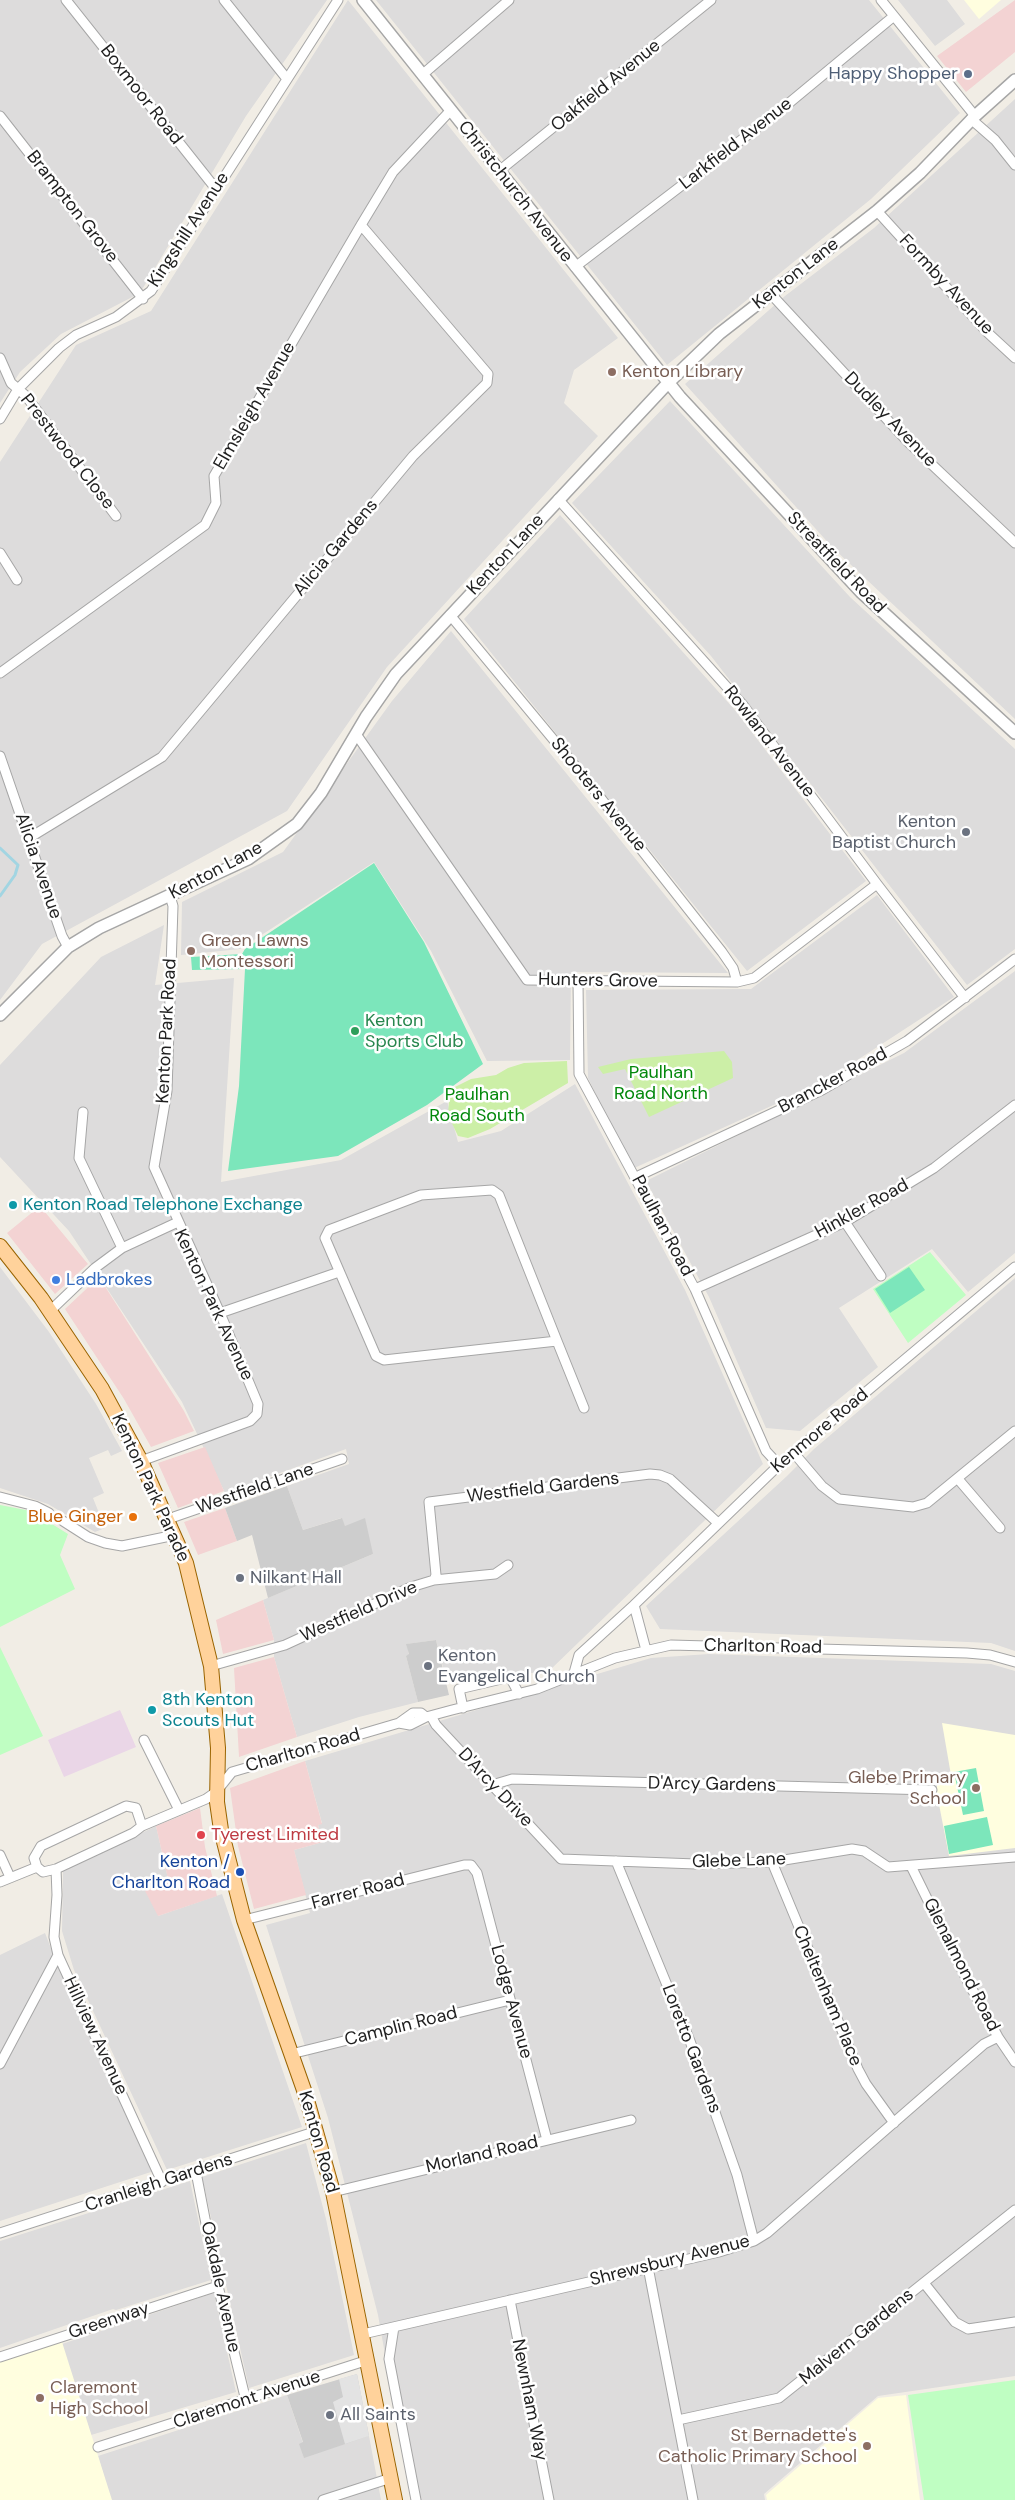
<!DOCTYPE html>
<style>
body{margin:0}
canvas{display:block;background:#f1ede5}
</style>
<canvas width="1015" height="2500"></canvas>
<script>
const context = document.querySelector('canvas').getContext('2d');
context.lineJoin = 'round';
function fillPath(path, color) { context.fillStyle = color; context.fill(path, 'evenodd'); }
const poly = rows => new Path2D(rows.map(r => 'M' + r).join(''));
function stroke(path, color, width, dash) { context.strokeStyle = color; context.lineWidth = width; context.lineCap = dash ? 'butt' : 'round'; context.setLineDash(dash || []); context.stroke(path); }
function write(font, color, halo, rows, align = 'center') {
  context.font = font + ' "DM Sans",sans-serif'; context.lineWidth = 5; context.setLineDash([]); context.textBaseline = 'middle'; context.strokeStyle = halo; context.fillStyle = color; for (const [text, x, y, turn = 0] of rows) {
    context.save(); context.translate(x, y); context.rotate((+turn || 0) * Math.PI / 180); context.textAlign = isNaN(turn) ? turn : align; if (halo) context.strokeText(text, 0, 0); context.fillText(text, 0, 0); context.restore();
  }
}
fillPath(poly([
 [0,0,327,0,246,116,140,293,61,334,20,372,0,403],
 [348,0,618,338,574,370,564,403,598,436,387,667,287,811,42,944,0,1000,0,462,76,345,151,311],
 [376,0,869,0,960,113,871,199,667,365],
 [898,0,947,0,965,24,935,46],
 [1015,99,1015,719,833,548,685,384,785,296,874,228],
 [670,401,850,597,1015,749,1015,949,967,985,711,656,572,503],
 [560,515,734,709,866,881,747,971,464,619],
 [451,631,728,973,571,972,570,1060,487,1061,431,951,374,862,240,949,181,955,182,902,283,852,392,701],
 [877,895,954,997,822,1083,632,1169,588,1078,586,990,751,989],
 [164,925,155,985,234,978,221,1182,341,1160,447,1101,458,1142,501,1131,575,1084,685,1290,763,1464,549,1671,447,1683,436,1640,407,1644,409,1655,406,1656,418,1702,359,1717,297,1737,274,1657,274,1640,263,1600,373,1554,345,1526,341,1518,303,1530,287,1486,349,1464,346,1449,225,1493,182,1402,69,1231,0,1157,0,1065,101,957],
 [1015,971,1015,1253,968,1292,932,1249,839,1308,878,1367,800,1431,766,1428,709,1297,646,1181,904,1053],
 [0,1267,49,1332,96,1404,122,1451,111,1456,108,1450,89,1458,104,1493,93,1498,105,1528,95,1532,48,1504,0,1488],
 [1015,1278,1015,1651,991,1643,660,1629,646,1606,787,1476,814,1449],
 [709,1654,991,1664,1015,1671,1015,2376,878,2396,764,2494,765,2500,411,2500,378,2315,328,2118,266,1925,310,1913,294,1850,323,1842,318,1825,322,1823,305,1761,651,1658],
 [156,1826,168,1879,158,1916,222,1894,302,2127,167,2170,74,1970,62,1931,63,1871],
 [45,1933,60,1971,154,2171,0,2221,0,1955],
 [306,2143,326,2219,354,2355,249,2388,202,2177],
 [190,2181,211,2280,116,2310,113,2309,0,2348,0,2241],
 [214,2293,236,2392,91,2435,62,2344],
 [287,2395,303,2443,304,2457,369,2436,381,2500,111,2500,98,2456]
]), '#dddcdc');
fillPath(poly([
 [1015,0,1015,52,966,92,937,56],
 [40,1206,88,1264,55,1294,7,1233],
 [99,1277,184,1411,194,1431,151,1447,124,1399,65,1309],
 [205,1447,224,1491,178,1508,158,1463],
 [225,1508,237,1541,198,1555,184,1522],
 [263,1600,274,1640,223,1654,216,1620],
 [274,1657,297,1737,239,1757,234,1668],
 [305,1761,322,1824,318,1825,323,1842,294,1850,306,1895,254,1909,238,1846,230,1788],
 [200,1808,205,1847,217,1896,158,1916,145,1891,168,1879,156,1826]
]), '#f3d3d3');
fillPath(poly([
 [120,1710,136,1747,64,1777,48,1740]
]), '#ead6e7');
fillPath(poly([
 [964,0,1001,0,979,19],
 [942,1723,1015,1735,1015,1848,949,1856,937,1794,937,1781,952,1781],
 [62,2342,112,2500,0,2500,0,2361],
 [906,2395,920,2500,767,2500,766,2495,878,2398]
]), '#fffedf');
fillPath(poly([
 [287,1486,303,1530,342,1518,345,1526,365,1518,373,1554,268,1598,252,1535,237,1541,225,1508],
 [436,1640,449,1695,418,1702,406,1656,409,1654,406,1644],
 [357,2374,369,2436,304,2458,299,2444,303,2442,287,2395]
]), '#cdcdcd');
fillPath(poly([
 [724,1051,732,1062,733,1078,649,1117,625,1069,603,1074,598,1067,631,1059],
 [567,1061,568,1083,490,1129,468,1138,458,1136,448,1115,449,1101,453,1088,471,1079,496,1075,508,1068,524,1063]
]), '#ccefa7');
fillPath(poly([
 [930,1252,966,1295,908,1343,873,1289],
 [0,1505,31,1511,68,1534,60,1555,75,1589,0,1627],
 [0,1647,43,1736,0,1755],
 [1015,2380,1015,2500,924,2500,908,2395]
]), '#bffec2');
fillPath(poly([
 [374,863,424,942,483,1064,427,1105,338,1156,228,1171,239,1086,245,969,192,970,191,957,242,954,245,949],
 [909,1267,925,1290,890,1313,875,1289],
 [976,1768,984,1811,963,1815,954,1772],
 [987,1817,993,1845,949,1854,944,1826]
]), '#7ce6bb');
fillPath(poly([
 [357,2374,369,2436,345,2444,333,2402,343,2397,339,2379]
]), '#e3e3e3');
stroke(poly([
 [0,848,18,865,15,875,0,896]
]), '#a2d5e2', 3);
const minor = poly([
 [66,0,216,189],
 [224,0,287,79],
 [881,0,975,116],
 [422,75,509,0],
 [0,116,143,299],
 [971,119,995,140,1015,165],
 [499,171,711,0],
 [877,211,988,333,1015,358],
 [575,267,783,108,894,16],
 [770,293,908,442,1015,543],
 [0,358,11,383,26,396,116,516],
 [0,419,18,389,59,348,76,335,116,317,151,291,338,0],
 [558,499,743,705,877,884,965,998],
 [0,553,17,580],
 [450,615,577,768,722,952,733,968,737,982],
 [0,673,205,525,216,503,214,476,361,225,393,172,450,111],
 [356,734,527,980,737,982,754,978,877,884],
 [0,756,62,936,68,947],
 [29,838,162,757,413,456,487,383,488,374,361,225],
 [578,981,579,1074,695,1289,766,1451,779,1465],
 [83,1112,79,1158,122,1248],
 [636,1177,822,1090,860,1068,907,1041,1015,959],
 [845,1222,881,1276],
 [695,1289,845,1222,934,1168,1015,1105],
 [50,1311,95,1268,122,1248,178,1222],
 [220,1313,339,1272],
 [557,1341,384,1360,376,1356,325,1238,329,1230,421,1195,492,1190,499,1195,557,1341,584,1408],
 [793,1452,822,1486,839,1499,913,1507,927,1503,1015,1431],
 [141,1461,250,1421,257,1414,258,1404,220,1313,154,1167,167,1091,173,906,170,896],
 [958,1479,1000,1528],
 [0,1497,35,1506,49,1513],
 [168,1519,342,1459],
 [63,1521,88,1537,105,1543,122,1546,175,1535],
 [434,1580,436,1575,429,1502,650,1474,660,1475,670,1479,718,1523],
 [634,1605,646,1650],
 [211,1666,285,1645,411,1587,434,1580,495,1574,508,1565],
 [574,1673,579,1655,634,1605,779,1465,1015,1267],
 [463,1708,459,1689,510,1677,519,1694],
 [431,1716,436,1725,561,1859,696,1864,772,1862,852,1849,864,1851,888,1867,1015,1857],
 [399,1723,410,1725,426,1717,452,1710,537,1689,615,1658,671,1645,967,1653,990,1655,1015,1662],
 [144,1740,179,1810],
 [492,1785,512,1779,932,1790],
 [142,1826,136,1808,126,1806,41,1846,34,1858,37,1867,43,1872,56,1869,133,1833,142,1826,206,1799,216,1792,232,1772,399,1723,413,1713,421,1713,426,1717],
 [0,1855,10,1877],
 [616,1861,690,2041,737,2175,754,2241],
 [772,1862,858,2069,866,2084,894,2123],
 [911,1866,967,1980,998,2037,1015,2062],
 [56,1869,57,1895,54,1937,58,1955,162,2182],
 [0,1882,37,1867],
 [244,1920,464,1865,471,1865,477,1873,547,2140],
 [291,2054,510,2000],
 [0,2064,58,1955],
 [196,2172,218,2286,246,2401],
 [333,2192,631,2120],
 [0,2233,317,2131],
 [648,2267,693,2500],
 [924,2283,955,2322,968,2329,1015,2322],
 [510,2300,549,2500],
 [394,2327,389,2359,416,2500],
 [363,2334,719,2252,754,2241,767,2233,984,2044,998,2037],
 [0,2357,218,2286],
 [678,2420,779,2398,1015,2210],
 [98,2447,368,2360],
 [323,2500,391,2478]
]);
const tertiary = poly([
 [363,0,680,397,861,592,1015,733],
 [0,1015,68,947,99,928,248,859,297,824,321,793,366,717,396,674,668,383,719,334,877,211,920,173,975,116,1015,80]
]);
const primary = poly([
 [0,1246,41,1298,102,1389,141,1461,186,1563,211,1666,218,1748,217,1802,221,1830,244,1920,305,2093,333,2192,395,2500]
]);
stroke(minor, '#a6a6a6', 11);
stroke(tertiary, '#a6a6a6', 14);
stroke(primary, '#9a6400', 16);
stroke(minor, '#fff', 9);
stroke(tertiary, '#fff', 11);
stroke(primary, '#ffd29b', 14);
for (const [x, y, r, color] of [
 [968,74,5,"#5c6f8a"],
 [612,372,5,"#8d6e63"],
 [966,832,5,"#6b7280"],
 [191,951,5,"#8d6e63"],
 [355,1031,5,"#2e9e5b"],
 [13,1205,5,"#0f9aa8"],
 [56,1280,5,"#3f7fe0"],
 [133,1517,5,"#e8710a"],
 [240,1578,5,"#6b7280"],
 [428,1666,5,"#6b7280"],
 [152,1710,5,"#0f9aa8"],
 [976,1788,5,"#8d6e63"],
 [201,1835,5,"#e0444e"],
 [240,1872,5,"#1a4fb4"],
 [40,2398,5,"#8d6e63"],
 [330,2415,5,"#6b7280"],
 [867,2446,5,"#8d6e63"]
]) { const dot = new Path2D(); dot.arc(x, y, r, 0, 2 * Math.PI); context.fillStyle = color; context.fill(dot); stroke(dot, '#fff', 2); }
write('18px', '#4e5e75', '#fff', [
 ["Happy Shopper",958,74]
], 'right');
write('18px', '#1f1f1f', '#fff', [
 ["Oakfield Avenue",606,86,-39],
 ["Boxmoor Road",141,95,52],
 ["Larkfield Avenue",736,144,-38],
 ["Christchurch Avenue",515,192,52],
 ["Brampton Grove",72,207,52],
 ["Kingshill Avenue",189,230,-57],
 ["Kenton Lane",796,274,-38],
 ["Formby Avenue",946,285,47],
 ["Elmsleigh Avenue",255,406,-60],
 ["Dudley Avenue",890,420,46],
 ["Prestwood Close",67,452,52],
 ["Alicia Gardens",336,548,-50],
 ["Kenton Lane",506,555,-47],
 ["Streatfield Road",836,563,46],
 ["Rowland Avenue",769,742,52],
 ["Shooters Avenue",598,795,51],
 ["Alicia Avenue",38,866,71],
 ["Kenton Lane",216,871,-28],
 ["Hunters Grove",598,981,1],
 ["Kenton Park Road",167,1031,-87],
 ["Brancker Road",833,1081,-28],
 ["Hinkler Road",862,1209,-29],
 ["Paulhan Road",662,1226,62],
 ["Kenton Park Avenue",213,1305,65],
 ["Kenmore Road",820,1431,-40],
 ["Kenton Park Parade",150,1488,65],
 ["Westfield Gardens",543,1488,-7],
 ["Westfield Lane",255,1489,-19],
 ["Westfield Drive",359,1612,-24],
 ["Charlton Road",763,1647,1],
 ["Charlton Road",303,1751,-16],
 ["D'Arcy Gardens",712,1785,1],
 ["D'Arcy Drive",495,1788,47],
 ["Glebe Lane",739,1861,-2],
 ["Farrer Road",358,1892,-15],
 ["Glenalmond Road",961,1965,63],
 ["Cheltenham Place",827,1996,67],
 ["Lodge Avenue",511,2002,75],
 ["Camplin Road",401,2027,-14],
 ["Hillview Avenue",95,2036,65],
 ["Loretto Gardens",691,2049,69],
 ["Kenton Road",318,2142,74],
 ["Morland Road",482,2155,-13],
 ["Cranleigh Gardens",159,2183,-18],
 ["Shrewsbury Avenue",670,2261,-14],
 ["Oakdale Avenue",220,2287,78],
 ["Greenway",109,2321,-18],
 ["Malvern Gardens",857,2337,-39],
 ["Claremont Avenue",247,2400,-18],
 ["Newnham Way",529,2400,79]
]);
write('18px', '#785e54', '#fff', [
 ["Kenton Library",622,372],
 ["Green Lawns",201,941],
 ["Montessori",201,962],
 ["Glebe Primary",966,1778,"right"],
 ["School",966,1799,"right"],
 ["Claremont",50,2388],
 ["High School",50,2409],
 ["St Bernadette's",857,2436,"right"],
 ["Catholic Primary School",857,2457,"right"]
], 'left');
write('18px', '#5b616d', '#fff', [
 ["Kenton",956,822,"right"],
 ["Baptist Church",956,843,"right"],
 ["Nilkant Hall",250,1578],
 ["Kenton",438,1656],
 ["Evangelical Church",438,1677],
 ["All Saints",340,2415]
], 'left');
write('18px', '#27864d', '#fff', [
 ["Kenton",365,1021],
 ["Sports Club",365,1042]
], 'left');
write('18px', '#03880b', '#fff', [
 ["Paulhan",661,1073],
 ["Road North",661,1094],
 ["Paulhan",477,1095],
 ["Road South",477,1116]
]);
write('18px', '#0d838f', '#fff', [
 ["Kenton Road Telephone Exchange",23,1205],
 ["8th Kenton",162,1700],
 ["Scouts Hut",162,1721]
], 'left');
write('18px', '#366cbe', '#fff', [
 ["Ladbrokes",66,1280]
], 'left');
write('18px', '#c56008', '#fff', [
 ["Blue Ginger",123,1517]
], 'right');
write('18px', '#be3a42', '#fff', [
 ["Tyerest Limited",211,1835]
], 'left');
write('18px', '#164399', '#fff', [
 ["Kenton /",230,1862],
 ["Charlton Road",230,1883]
], 'right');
</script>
